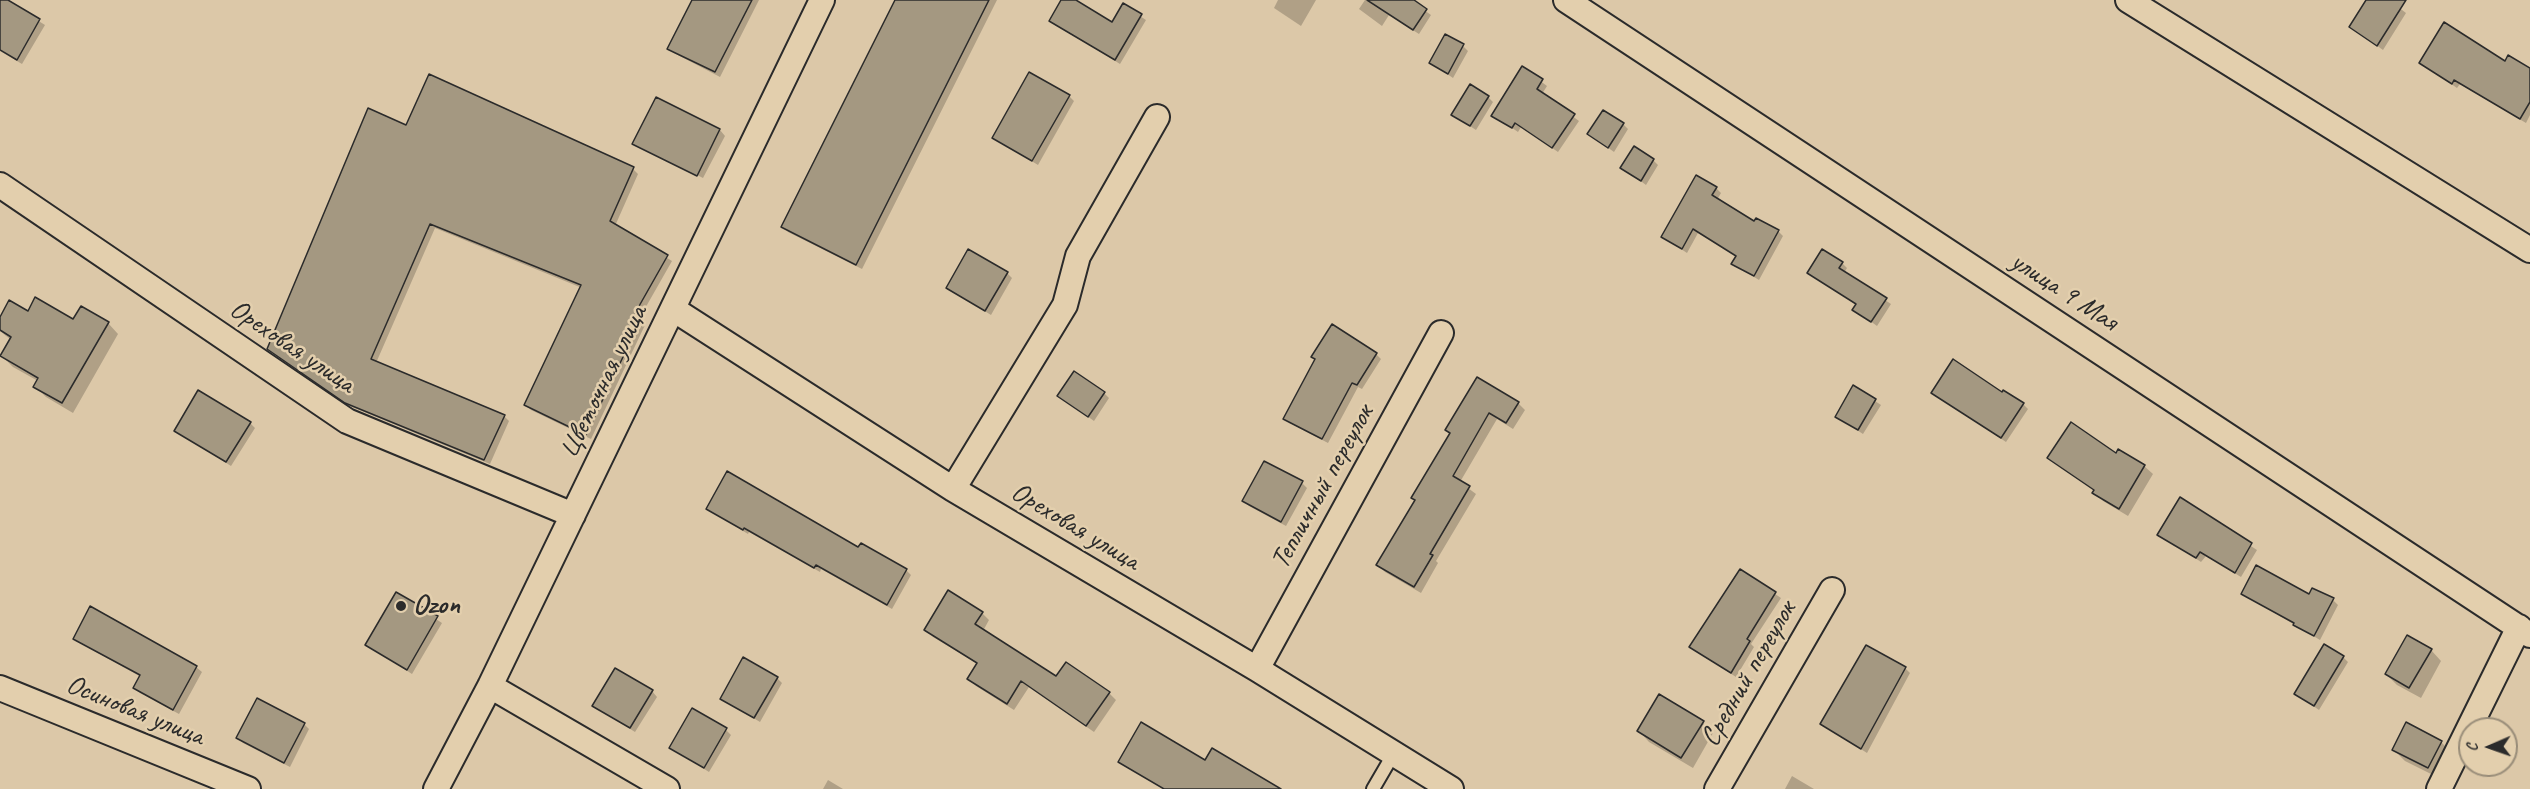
<!DOCTYPE html>
<meta charset="utf-8">
<style>
body{margin:0}
#map{position:relative;width:2530px;height:789px;overflow:hidden;background:#dcc8a8;font-family:Caveat,sans-serif}
canvas{display:block}
.north{position:absolute;left:2458px;top:717px;width:60px;height:60px;box-sizing:border-box;background:#e3cfad;border:2px solid #998d79;border-radius:50%;rotate:268deg;font-size:16px;font-weight:700;line-height:24px;text-align:center;color:#2b2b2b}
.north::after{content:'';display:block;margin:auto;width:21px;height:27px;background:#2b2b2b;clip-path:polygon(50% 0,100% 100%,50% 72%,0 100%)}
</style>
<div id="map">
<canvas width="2530" height="789"></canvas>
<div class="north">С</div>
</div>
<script>
const context = document.querySelector('canvas').getContext('2d');
context.lineJoin = 'round';
function fillPath(path, color) { context.fillStyle = color; context.fill(path, 'evenodd'); }
const poly = rows => new Path2D(rows.map(r => 'M' + r).join(''));
function stroke(path, color, width, dash) { context.strokeStyle = color; context.lineWidth = width; context.lineCap = dash ? 'butt' : 'round'; context.setLineDash(dash || []); context.stroke(path); }
function write(font, color, halo, rows, align = 'center') {
  context.font = font + ' Caveat,sans-serif'; context.lineWidth = 5; context.setLineDash([]); context.textBaseline = 'middle'; context.strokeStyle = halo; context.fillStyle = color; for (const [text, x, y, turn = 0] of rows) {
    context.save(); context.translate(x, y); context.rotate((+turn || 0) * Math.PI / 180); context.textAlign = isNaN(turn) ? turn : align; if (halo) context.strokeText(text, 0, 0); context.fillText(text, 0, 0); context.restore();
  }
}
fillPath(poly([
 [0,0,5,0,45,25,22,64,0,51],
 [694,0,759,0,720,77,674,53,669,48],
 [896,0,997,0,862,269,788,232,783,226],
 [1063,0,1073,0,1112,24,1123,5,1146,20,1120,64,1051,21],
 [1278,0,1316,0,1301,26,1274,8],
 [1365,0,1410,0,1431,15,1419,34,1389,15,1382,26,1359,9],
 [2368,0,2389,0,2406,13,2383,50,2351,27],
 [1463,46,1468,51,1453,78,1431,63],
 [2421,63,2506,63,2530,69,2530,115,2526,123,2460,84,2457,88],
 [1523,68,1547,86,1542,94,1579,121,1558,152,1521,127,1518,132,1493,115],
 [1069,96,1074,101,1038,165,994,138],
 [1488,97,1493,102,1476,130,1453,115],
 [656,99,720,130,725,136,703,178,638,145,638,147,634,143],
 [1623,124,1628,129,1614,152,1589,134],
 [406,127,633,169,638,174,615,226,672,261,639,319,645,325,591,439,531,410,526,405,582,288,435,228,376,363,504,416,509,421,490,464,352,407,274,354],
 [1653,160,1658,165,1646,185,1622,167],
 [1716,188,1721,193,1717,200,1755,223,1778,231,1783,236,1759,280,1733,264,1737,257,1698,233,1687,253,1663,237],
 [1822,251,1842,263,1847,268,1844,273,1891,304,1877,326,1854,309,1857,305,1809,273],
 [1007,273,1012,278,991,315,947,288],
 [28,313,74,321,108,323,118,334,73,413,46,397,35,386,38,381,13,367,2,356,11,340,0,331,0,320],
 [1376,354,1381,359,1362,389,1358,387,1328,443,1290,423,1285,418],
 [1477,379,1518,403,1525,410,1513,429,1497,419,1460,482,1476,494,1436,561,1438,563,1421,593,1385,572,1378,565,1416,500],
 [1854,387,1881,405,1863,434,1837,417],
 [1104,393,1109,398,1094,421,1059,396],
 [1933,393,2002,394,2023,404,2028,409,2006,442],
 [250,423,255,428,231,466,176,431],
 [2116,455,2144,466,2153,474,2128,516,2103,501,2095,491,2049,458],
 [1302,483,1307,488,1286,526,1249,506,1244,501],
 [2180,500,2257,550,2241,577,2206,556,2201,562,2159,534],
 [707,509,859,549,906,570,911,575,892,609,821,569,820,572,749,532,748,534],
 [1741,571,1781,598,1751,644,1754,647,1736,677,1690,647],
 [397,594,442,623,412,674,367,645],
 [2243,594,2310,596,2333,600,2338,605,2320,640],
 [982,613,989,620,983,631,1057,678,1109,693,1116,700,1094,732,1029,687,1014,710,976,686,969,679,978,664,933,637,926,629],
 [75,638,196,667,202,672,179,714,140,693,135,688,141,677,80,643],
 [2431,650,2441,661,2421,698,2397,685,2386,674],
 [2343,657,2348,662,2319,710,2296,694],
 [1905,668,1910,673,1867,753,1822,724],
 [777,678,782,683,760,722,722,699],
 [652,691,657,697,635,732,594,706],
 [1703,723,1713,733,1693,768,1649,742,1639,731],
 [304,724,309,729,290,767,243,743,238,738],
 [726,730,731,735,709,772,671,748],
 [2441,742,2452,753,2439,778,2405,761,2394,750],
 [1120,761,1206,762,1272,789,1163,789],
 [1792,776,1814,789,1785,789],
 [828,780,843,789,823,789]
]), '#0003');
const building = poly([
 [0,0,8,0,40,19,17,60,0,50,0,0],
 [692,0,752,0,715,72,667,49,692,0],
 [895,0,989,0,856,265,781,227,895,0],
 [1061,0,1076,0,1112,22,1123,3,1142,14,1115,60,1049,21,1061,0],
 [1367,0,1414,0,1427,9,1413,30,1367,0],
 [2366,0,2406,0,2377,46,2349,27,2366,0],
 [2444,22,2505,61,2508,55,2530,68,2530,102,2520,119,2454,80,2452,84,2419,63,2444,22],
 [1445,34,1464,44,1448,74,1429,63,1445,34],
 [1522,66,1543,79,1537,89,1575,114,1552,148,1515,123,1512,128,1491,116,1522,66],
 [1029,72,1070,95,1032,161,992,138,1029,72],
 [429,74,634,167,610,221,668,255,634,315,641,319,586,435,524,405,581,285,430,224,371,359,505,415,484,460,345,403,267,349,368,108,406,125,429,74],
 [1470,84,1489,96,1470,126,1451,115,1470,84],
 [656,97,720,129,697,176,632,144,656,97],
 [1603,110,1624,123,1608,148,1587,134,1603,110],
 [1634,146,1654,159,1641,181,1620,168,1634,146],
 [1696,175,1717,187,1712,195,1754,221,1756,218,1779,230,1754,276,1731,264,1736,256,1693,229,1682,249,1661,237,1696,175],
 [968,249,1008,272,985,311,946,288,968,249],
 [1822,249,1843,262,1839,268,1887,298,1871,322,1852,310,1856,304,1807,273,1822,249],
 [35,297,73,319,81,306,109,322,62,403,33,387,38,378,0,356,11,337,0,330,0,317,9,300,28,311,35,297],
 [1332,324,1377,353,1357,385,1352,383,1322,439,1283,419,1315,359,1311,357,1332,324],
 [1953,359,2002,392,2003,390,2024,403,2001,438,1931,393,1953,359],
 [1074,371,1105,392,1088,417,1057,396,1074,371],
 [1477,377,1519,402,1506,423,1489,413,1453,476,1470,486,1430,554,1433,555,1414,587,1376,565,1415,500,1411,498,1450,433,1445,430,1477,377],
 [1853,385,1876,399,1858,430,1835,417,1853,385],
 [198,390,251,422,226,462,174,431,198,390],
 [2071,422,2116,453,2118,449,2145,465,2119,509,2092,493,2094,490,2047,458,2071,422],
 [1264,461,1303,481,1281,522,1242,501,1264,461],
 [727,471,858,547,861,543,907,569,887,605,816,565,814,568,744,528,743,530,706,509,727,471],
 [2180,497,2252,543,2235,573,2200,552,2196,558,2157,535,2180,497],
 [2256,565,2309,594,2312,588,2334,598,2314,636,2293,625,2294,623,2241,594,2256,565],
 [1740,569,1776,592,1747,639,1750,641,1731,673,1689,647,1740,569],
 [948,590,983,612,975,624,1056,676,1066,662,1110,692,1086,726,1021,681,1007,704,967,679,977,663,924,630,948,590],
 [396,592,438,616,407,670,365,645,396,592],
 [90,606,197,666,173,710,133,688,140,675,73,639,90,606],
 [2407,635,2432,649,2409,688,2385,674,2407,635],
 [2324,644,2344,656,2314,706,2294,694,2324,644],
 [1866,645,1906,667,1861,749,1820,724,1866,645],
 [743,657,778,677,754,718,720,699,743,657],
 [615,668,653,690,630,728,592,706,615,668],
 [1659,694,1704,721,1681,758,1637,731,1659,694],
 [257,698,305,723,284,763,236,738,257,698],
 [692,708,727,728,704,768,669,748,692,708],
 [1141,722,1205,760,1212,748,1281,789,1164,789,1118,762,1141,722],
 [2406,722,2442,741,2428,768,2392,750,2406,722]
]);
fillPath(building, '#a49881');
stroke(building, '#2b2b2b', 1.5);
const service = poly([
 [1373,789,1394,753]
]);
const minor = poly([
 [1566,0,2530,635],
 [2128,0,2530,250],
 [0,185,347,421,573,515],
 [673,309,953,489,1257,669,1451,789],
 [953,489,1065,305,1078,256,1157,117],
 [1257,669,1441,333],
 [490,686,667,789],
 [0,688,248,789],
 [436,789,490,686,822,0],
 [1717,789,1832,590],
 [2439,789,2519,627]
]);
stroke(service, '#2b2b2b', 16);
stroke(minor, '#2b2b2b', 28);
stroke(service, '#e3cfad', 12);
stroke(minor, '#e3cfad', 24);
for (const [x, y, r, color] of [
 [401,606,6,"#2b2b2b"]
]) { const dot = new Path2D(); dot.arc(x, y, r, 0, 2 * Math.PI); context.fillStyle = color; context.fill(dot); stroke(dot, '#e3cfad', 2); }
write('28px', '#2b2b2b', '#e3cfad', [
 ["улица 9 Мая",2064,292,33],
 ["Ореховая улица",292,347,34],
 ["Цветочная улица",604,382,-64],
 ["Тепличный переулок",1323,487,-61],
 ["Ореховая улица",1075,527,31],
 ["Средний переулок",1749,674,-60],
 ["Осиновая улица",135,711,22]
]);
write('bold 28px', '#2b2b2b', '#e3cfad', [
 ["Ozon",413,606]
], 'left');
</script>
